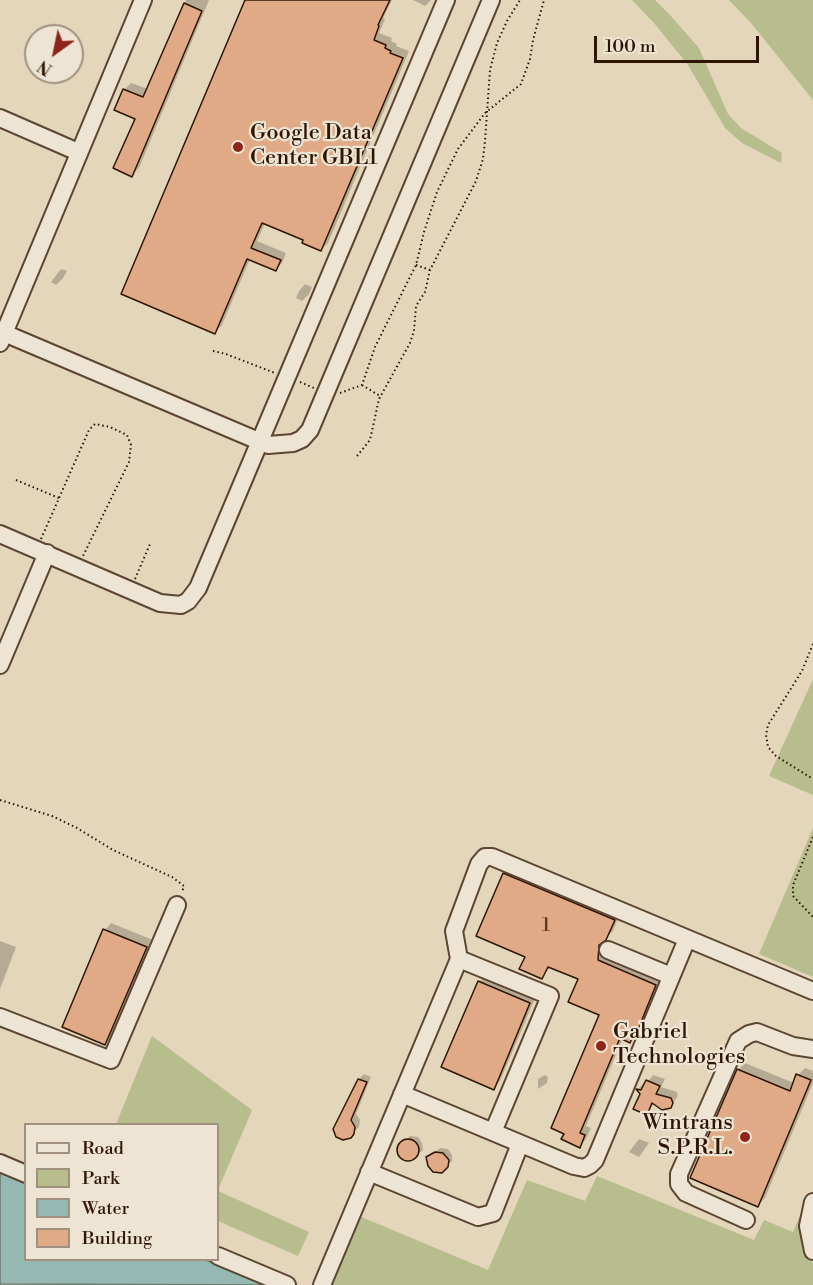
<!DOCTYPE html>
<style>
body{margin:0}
#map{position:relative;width:813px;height:1285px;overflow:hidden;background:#e3d6bb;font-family:"Libre Bodoni",serif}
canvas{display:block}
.legend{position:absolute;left:24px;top:1123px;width:195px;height:138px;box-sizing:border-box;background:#ede4d3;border:2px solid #a19280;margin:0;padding:8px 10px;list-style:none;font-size:18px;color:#2f1604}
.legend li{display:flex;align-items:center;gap:12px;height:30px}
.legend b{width:30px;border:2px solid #a19280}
.north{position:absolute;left:24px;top:24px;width:60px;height:60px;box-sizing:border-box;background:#ede4d3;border:2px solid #a19280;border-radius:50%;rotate:213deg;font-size:16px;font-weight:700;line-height:24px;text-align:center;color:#2f1604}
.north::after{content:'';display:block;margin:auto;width:21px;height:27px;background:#8f2418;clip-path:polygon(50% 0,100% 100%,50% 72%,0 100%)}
.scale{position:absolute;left:594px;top:36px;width:165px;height:27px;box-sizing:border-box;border:3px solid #2f1604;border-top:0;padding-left:8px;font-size:18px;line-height:21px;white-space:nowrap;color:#2f1604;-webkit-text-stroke:4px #ede4d3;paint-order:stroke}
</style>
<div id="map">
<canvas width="813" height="1285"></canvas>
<ul class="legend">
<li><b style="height:8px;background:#ede4d3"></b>Road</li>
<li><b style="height:16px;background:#b8bd8d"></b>Park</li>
<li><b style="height:16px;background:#95b9b2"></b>Water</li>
<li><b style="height:16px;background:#dfaa85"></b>Building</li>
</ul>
<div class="north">N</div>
<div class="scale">100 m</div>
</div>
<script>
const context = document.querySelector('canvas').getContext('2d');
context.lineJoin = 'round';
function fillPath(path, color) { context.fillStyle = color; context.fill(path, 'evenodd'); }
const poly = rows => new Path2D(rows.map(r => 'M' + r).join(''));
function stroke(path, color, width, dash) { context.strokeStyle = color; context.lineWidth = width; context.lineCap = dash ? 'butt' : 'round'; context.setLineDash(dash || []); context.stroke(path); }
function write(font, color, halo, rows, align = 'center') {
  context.font = font + ' "Libre Bodoni",serif'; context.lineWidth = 4.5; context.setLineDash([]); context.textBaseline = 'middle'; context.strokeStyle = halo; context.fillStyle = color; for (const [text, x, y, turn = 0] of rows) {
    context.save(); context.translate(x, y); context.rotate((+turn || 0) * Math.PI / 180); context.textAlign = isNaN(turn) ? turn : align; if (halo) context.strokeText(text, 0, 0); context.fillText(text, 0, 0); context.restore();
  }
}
fillPath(poly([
 [632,0,655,0,670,15,699,48,728,114,741,128,782,153,781,163,742,143,725,128,688,65,654,23],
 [729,0,813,0,813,100,751,23],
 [813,679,813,795,769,776],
 [813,828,813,977,759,954],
 [152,1036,252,1110,218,1190,218,1124,116,1124],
 [597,1176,754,1240,764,1220,793,1232,805,1204,804,1245,813,1264,813,1285,328,1285,359,1216,488,1270,527,1180,585,1201],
 [218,1191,309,1232,298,1256,218,1221]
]), '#b8bd8d');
const water = poly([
 [0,1173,25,1183,26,1260,206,1260,266,1285,0,1284,0,1173]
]);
fillPath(water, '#95b9b2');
stroke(water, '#6c786c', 1.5);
fillPath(poly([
 [186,0,209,0,139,168,132,175,137,118,124,90,131,83,148,89],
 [246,0,392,0,383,18,385,19,379,33,392,38,391,41,397,44,396,46,409,51,328,243,321,250,305,239,265,223,257,241,286,253,282,263,275,270,250,259,222,325,215,332],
 [413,0,431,0,425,6],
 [61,269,67,271,63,278,56,285,51,282],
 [305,284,312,287,309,294,302,301,296,298,299,291],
 [511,867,620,913,613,931,605,939,604,953,662,978,643,1023,636,1034,629,1041,623,1038,586,1126,591,1128,586,1139,580,1146,566,1133,601,1014,580,979,551,966,542,977,527,956,504,874],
 [111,923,153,940,112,1037,105,1044,105,930],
 [0,941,16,947,0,989],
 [486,975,536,996,500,1081,493,1088,479,982],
 [745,1063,794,1083,798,1075,805,1068,813,1071,813,1083,765,1198,758,1205,691,1177,739,1069],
 [364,1074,371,1077,356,1114,360,1120,359,1127,347,1138,359,1079],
 [545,1075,548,1077,547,1083,538,1089,538,1079],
 [653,1075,665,1079,661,1087,677,1092,678,1096,670,1107,655,1102,647,1113,642,1093,638,1089,643,1084,646,1084],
 [410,1136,418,1137,422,1143,423,1150,411,1159,404,1158,399,1153,400,1146],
 [639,1139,649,1143,639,1157,629,1152],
 [440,1148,448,1149,452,1155,452,1161,441,1171,428,1158]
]), '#0003');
const building = poly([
 [245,0,390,0,378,25,379,26,374,40,386,45,385,48,391,51,390,53,403,58,321,251,302,243,303,240,262,223,251,248,281,260,276,271,247,259,215,334,121,294,245,0],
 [184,3,202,11,132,177,113,168,135,119,114,110,123,89,143,97,184,3],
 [503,873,615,920,606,940,599,945,598,960,656,985,637,1032,635,1031,630,1043,620,1038,580,1133,585,1135,580,1148,561,1139,564,1134,551,1128,599,1015,568,1002,578,979,548,967,542,979,519,969,525,957,476,936,503,873],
 [103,929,147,947,105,1045,62,1027,103,929],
 [478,981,530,1003,494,1090,441,1067,478,981],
 [737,1069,790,1091,796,1074,811,1080,758,1207,690,1178,737,1069],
 [358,1079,367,1082,351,1120,355,1127,354,1134,351,1138,343,1140,336,1137,333,1129,358,1079],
 [646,1080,660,1086,656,1094,671,1098,673,1103,671,1108,662,1110,652,1103,647,1115,633,1109,640,1094,636,1089,641,1090,646,1080],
 '397 1150a11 11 0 1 1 22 0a11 11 0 1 1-22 0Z',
 [435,1152,443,1153,449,1160,448,1167,442,1173,433,1172,428,1166,426,1157,435,1152]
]);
fillPath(building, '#dfaa85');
stroke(building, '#2f1604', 1.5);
const minor = poly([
 [0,118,78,152],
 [4,333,268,445,293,443,302,439,310,430,491,0],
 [0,343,143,0],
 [0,534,160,603,181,605,188,601,198,588,446,0],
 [0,665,47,553],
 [608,950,671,976],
 [459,959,454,931,479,864,485,857,492,857,813,991],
 [0,1017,111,1060,177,905],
 [402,1094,574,1166,584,1168,590,1165,595,1160,687,939],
 [0,1163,26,1174],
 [369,1172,478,1217,493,1213,520,1144],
 [813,1202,808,1226,813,1251],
 [746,1220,686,1193,679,1184,679,1174,738,1041,749,1034,757,1032,793,1046,813,1049],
 [218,1256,287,1285],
 [322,1285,459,959,550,996,493,1132]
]);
stroke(minor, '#5c4632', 20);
stroke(poly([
 [416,265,430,270],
 [213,351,226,354,275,373],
 [300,382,314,388],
 [362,385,380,396],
 [340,393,362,385,375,347,416,265,424,232,437,192,458,149,485,113,521,84,530,59,533,40,544,0],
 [357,456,370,440,379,399,410,343,414,331,416,306,425,292,430,270,476,181,483,159,485,141,490,70,497,43,507,21,520,0],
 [16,480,59,498],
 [41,539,89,430,95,424,110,427,127,435,131,445,129,462,83,556],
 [135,579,150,544],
 [813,644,802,671,768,725,766,735,768,747,776,756,813,779],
 [0,800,52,816,77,828,113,850,172,877,184,886,182,892],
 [813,837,793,885,793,896,813,917]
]), '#2f1604', 2, [1.5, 3]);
stroke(minor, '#ede4d3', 16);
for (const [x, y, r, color] of [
 [238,147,6,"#8f2418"],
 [601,1046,6,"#8f2418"],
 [745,1137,6,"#8f2418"]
]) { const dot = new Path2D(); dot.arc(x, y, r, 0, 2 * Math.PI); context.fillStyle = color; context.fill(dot); stroke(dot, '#ede4d3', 2); }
write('20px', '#5b3b24', null, [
 ["1",546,926]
]);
write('22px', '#2f1604', '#ede4d3', [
 ["Google Data",250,134],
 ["Center GBL1",250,159],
 ["Gabriel",613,1033],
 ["Technologies",613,1058],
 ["Wintrans",733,1124,"right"],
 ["S.P.R.L.",733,1149,"right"]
], 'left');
</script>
